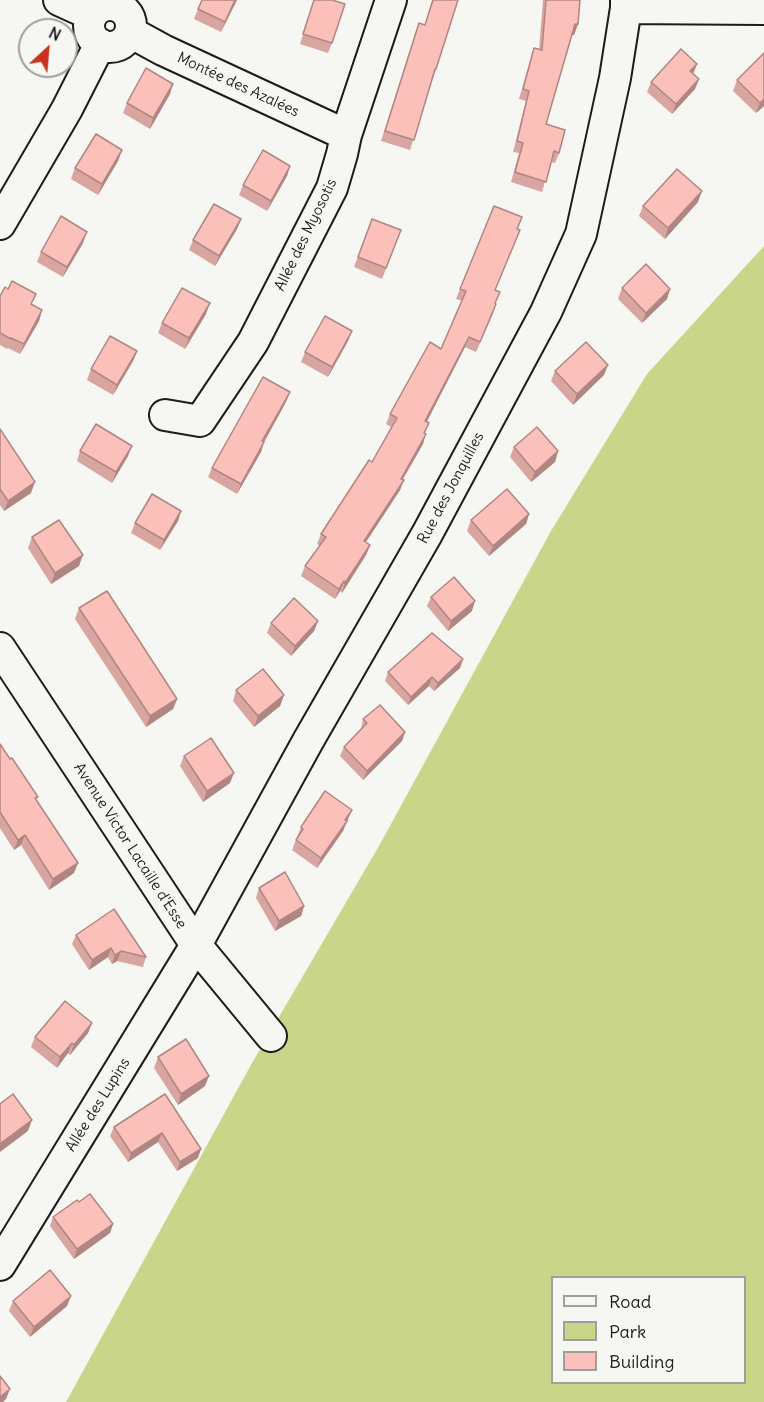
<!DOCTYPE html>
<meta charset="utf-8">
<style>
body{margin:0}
#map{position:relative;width:764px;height:1402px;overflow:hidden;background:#f6f6f2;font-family:Delius,sans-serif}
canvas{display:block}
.legend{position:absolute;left:551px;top:1276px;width:195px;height:108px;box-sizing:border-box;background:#f6f6f2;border:2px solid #9f9f9c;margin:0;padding:8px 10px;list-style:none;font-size:18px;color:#1c1c1c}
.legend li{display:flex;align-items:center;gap:12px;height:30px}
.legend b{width:30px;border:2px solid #9f9f9c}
.north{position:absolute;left:18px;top:18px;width:60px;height:60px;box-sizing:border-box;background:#f6f6f2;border:2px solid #9f9f9c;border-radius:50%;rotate:26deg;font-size:16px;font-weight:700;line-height:24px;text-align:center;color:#1c1c1c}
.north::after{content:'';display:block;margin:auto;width:21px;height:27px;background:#c8321e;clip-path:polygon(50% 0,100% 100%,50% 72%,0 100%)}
</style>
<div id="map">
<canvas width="764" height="1402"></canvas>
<ul class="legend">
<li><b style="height:8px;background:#f6f6f2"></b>Road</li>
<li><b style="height:16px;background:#c9d68a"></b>Park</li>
<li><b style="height:16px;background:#fcc0ba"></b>Building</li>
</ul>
<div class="north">N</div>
</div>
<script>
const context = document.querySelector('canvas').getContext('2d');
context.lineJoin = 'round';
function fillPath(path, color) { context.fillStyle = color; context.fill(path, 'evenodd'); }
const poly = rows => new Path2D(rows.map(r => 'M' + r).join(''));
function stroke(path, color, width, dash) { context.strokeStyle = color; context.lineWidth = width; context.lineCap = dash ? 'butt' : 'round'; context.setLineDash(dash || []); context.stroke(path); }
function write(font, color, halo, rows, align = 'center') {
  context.font = font + ' Delius,sans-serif'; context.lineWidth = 5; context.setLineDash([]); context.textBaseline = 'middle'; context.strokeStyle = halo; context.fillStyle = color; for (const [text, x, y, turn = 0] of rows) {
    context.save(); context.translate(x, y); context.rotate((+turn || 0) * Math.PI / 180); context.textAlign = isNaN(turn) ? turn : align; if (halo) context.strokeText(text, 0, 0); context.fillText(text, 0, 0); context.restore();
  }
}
fillPath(poly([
 [764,246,764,1402,66,1402,252,1063,379,846,551,531,647,374],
 [552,1278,744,1278,744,1382,552,1382]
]), '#c9d68a');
const street = poly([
 [59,0,92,15],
 '89 26a21 21 0 1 1 42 0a21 21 0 1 1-42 0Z',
 [626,8,764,9],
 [130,32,163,50,346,135],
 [0,224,67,109,100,44],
 [165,415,200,421,253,342,332,188,342,154,346,135,391,0],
 [0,648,196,945,271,1036],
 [0,1265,196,945,308,741,427,534,546,312,581,234,615,78,626,8,626,0]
]);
stroke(street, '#1c1c1c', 34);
stroke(street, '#f6f6f2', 30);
fillPath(poly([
 [237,0,221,32,194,19,198,9],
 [314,0,332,43,328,53,300,44],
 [432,0,458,0,410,150,381,141,415,34,419,23,425,25],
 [543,0,580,0,578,24,574,35,572,35,546,124,559,153,555,163,551,162,542,192,511,182,519,153,513,152,526,101,519,99,534,48,539,50],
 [764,53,764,106,756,113,733,91,737,80],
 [697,64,693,74,699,79,695,89,672,114,647,92,651,82],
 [170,94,150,129,123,113,127,103],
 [122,150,118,161,98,195,71,179,75,168],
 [290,166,287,176,267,211,239,195,243,185],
 [698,202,665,239,639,216,643,206],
 [241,219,237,229,215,266,189,250,193,240],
 [372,219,401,230,382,279,354,267],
 [83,243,63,277,37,262,41,252],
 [622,288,670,289,667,299,642,323,618,299],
 [460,289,495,290,495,304,493,314,476,352,465,347,427,421,423,444,403,479,400,490,366,542,370,545,366,555,342,593,340,591,335,599,301,576,305,566,320,546,317,544,321,534,372,462,391,427,386,424,390,414,441,349,462,301,456,299],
 [0,296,33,305,42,310,39,321,20,354,8,348,7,349,0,345],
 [206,314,185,349,158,333,162,323],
 [352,331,348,341,328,377,301,362,305,352],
 [137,351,133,361,113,395,87,380,91,369],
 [555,371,604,375,573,405,551,381],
 [290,392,286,402,264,442,261,452,237,494,208,477,212,468],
 [0,429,31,493,4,511,0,505],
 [514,447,558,451,555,462,531,482,510,457],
 [80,451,128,456,112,483,77,461],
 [181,511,178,521,160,550,131,533,135,523],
 [529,514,526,524,489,556,467,531,471,520],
 [32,537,79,566,51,584,28,548],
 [431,597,472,611,448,631,427,606],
 [79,608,177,699,173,709,146,727,75,619],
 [318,621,314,631,291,656,267,633,271,623],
 [463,659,460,668,434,691,429,686,408,705,385,681,388,672],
 [236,690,284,695,280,706,254,727,233,701],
 [363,719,405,732,402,741,363,780,340,756,344,747,361,729],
 [0,744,37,800,74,873,49,890,21,845,14,850,0,828],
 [184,756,230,783,203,802,180,766],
 [348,820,345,824,343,831,317,868,292,850,301,827],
 [259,888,304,906,301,916,275,931,256,898],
 [76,935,146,957,143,967,117,961,112,964,108,957,89,970,72,944],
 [92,1023,88,1033,70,1055,68,1053,57,1068,31,1047,35,1037],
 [158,1057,205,1086,178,1105,154,1068],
 [165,1094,198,1158,177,1171,158,1142,128,1162,110,1136,114,1127],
 [79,1202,113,1224,110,1233,74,1259,50,1226,53,1217],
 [13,1301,67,1306,30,1337,9,1311]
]), '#d9a5a0');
fillPath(poly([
 [235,0,237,0,221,32,225,22],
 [575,24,578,24,574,35,571,35],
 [697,64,693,74,690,71],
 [699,79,695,89,672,114,676,104],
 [173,84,170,94,150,129,153,118],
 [764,99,764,106,756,113,760,103],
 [122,150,118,161,98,195,102,184],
 [290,166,287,176,267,211,271,201],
 [702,191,698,202,665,239,668,228],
 [241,219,237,229,215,266,219,256],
 [87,232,83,243,63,277,67,267],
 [670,289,667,299,642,323,646,313],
 [210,303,206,314,185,349,189,338],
 [42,310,39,321,20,354,24,344],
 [352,331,348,341,328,377,332,367],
 [469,337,465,347,422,431,425,421],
 [137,351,133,361,113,395,117,385],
 [608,365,604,375,573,405,577,394],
 [290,392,286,402,259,451,262,441],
 [426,434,423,444,397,489,401,479],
 [264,442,261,452,237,494,241,484],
 [132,446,128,456,112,483,116,472],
 [558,451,555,462,531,482,535,472],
 [404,480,400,490,360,551,364,541],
 [35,482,31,493,4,511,8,501],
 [181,511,178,521,160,550,164,540],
 [529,514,526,524,489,556,493,546],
 [370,545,366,555,342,593,345,583],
 [83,555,79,566,51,584,55,573],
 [344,581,340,591,335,599,339,589],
 [475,601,472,611,448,631,451,621],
 [318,621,314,631,291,656,295,646],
 [463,659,460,668,434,691,438,683],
 [432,677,429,686,408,705,411,697],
 [284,695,280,706,254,727,258,716],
 [177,699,173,709,146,727,150,716],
 [405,732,402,741,363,780,367,771],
 [234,773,230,783,203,802,207,791],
 [352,810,343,831,317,868,321,858],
 [25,835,21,845,14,850,18,840],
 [78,863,74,873,49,890,53,879],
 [304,906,301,916,275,931,279,921],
 [111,948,108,957,89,970,92,960],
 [121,951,117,961,112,964,115,955],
 [92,1023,88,1033,70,1055,74,1045],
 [72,1043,68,1053,57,1068,60,1057],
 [209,1076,205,1086,178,1105,181,1094],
 [32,1120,28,1131,0,1152,0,1144],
 [162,1133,158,1142,128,1162,131,1153],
 [201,1149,198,1158,177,1171,180,1162],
 [113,1224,110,1233,74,1259,77,1249],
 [71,1296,67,1306,30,1337,34,1327],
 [10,1389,6,1399,3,1402,0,1402,0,1397]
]), '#b08682');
const building = poly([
 [202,0,235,0,225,22,198,9,202,0],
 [314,0,332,0,345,4,332,43,303,34,314,0],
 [433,0,458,0,436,69,435,69,414,140,385,131,419,23,425,25,433,0],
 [546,0,580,0,578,24,575,24,546,124,565,130,559,153,554,151,546,182,515,172,523,143,517,141,529,91,523,89,534,48,542,50,546,0],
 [681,49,697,64,690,71,699,79,676,104,651,82,681,49],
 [764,53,764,99,760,103,737,80,764,53],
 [146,68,173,84,153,118,127,103,146,68],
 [96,134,122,150,102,184,75,168,96,134],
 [263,150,290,166,271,201,243,185,263,150],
 [677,169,702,191,668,228,643,206,677,169],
 [214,204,241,219,219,256,193,240,214,204],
 [494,206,522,217,517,229,520,230,495,290,500,292,495,303,496,304,480,342,469,337,425,421,429,423,424,433,426,434,401,479,404,480,364,541,370,545,345,583,344,581,339,589,305,566,326,537,321,534,369,460,372,462,397,418,390,414,430,342,441,349,466,291,460,289,494,206],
 [61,216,87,232,67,267,41,252,61,216],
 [372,219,401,230,386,268,358,257,372,219],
 [646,264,670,289,646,313,622,288,646,264],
 [12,281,36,294,31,304,42,310,24,344,11,338,11,339,0,333,0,296,5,287,8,289,12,281],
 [182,288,210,303,189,338,162,323,182,288],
 [325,316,352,331,332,367,305,352,325,316],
 [110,336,137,351,117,385,91,369,110,336],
 [586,342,608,365,577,394,555,371,586,342],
 [263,377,290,392,262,441,264,442,241,484,212,468,263,377],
 [96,424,132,446,116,472,80,451,96,424],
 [537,427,558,451,535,472,514,447,537,427],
 [0,429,35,482,8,501,0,489,0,429],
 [507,489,529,514,493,546,471,520,507,489],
 [152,494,181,511,164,540,135,523,152,494],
 [59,520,83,555,55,573,32,537,59,520],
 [454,577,475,601,451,621,431,597,454,577],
 [107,591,177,699,150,716,79,608,107,591],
 [294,598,318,621,295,646,271,623,294,598],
 [432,633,463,659,438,683,432,677,411,697,388,672,432,633],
 [263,669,284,695,258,716,236,690,263,669],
 [380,705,405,732,367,771,344,747,367,723,363,719,380,705],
 [211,738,234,773,207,791,184,756,211,738],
 [0,744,10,759,12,758,38,797,35,798,78,863,53,879,25,835,18,840,0,812,0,744],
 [325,791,352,810,345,820,347,821,321,858,296,840,303,829,301,827,325,791],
 [285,872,304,906,279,921,259,888,285,872],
 [114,909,146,957,121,951,115,955,111,948,92,960,76,935,114,909],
 [65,1001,92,1023,74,1045,72,1043,60,1057,35,1037,65,1001],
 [186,1039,209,1076,181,1094,158,1057,186,1039],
 [13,1094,32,1120,0,1144,0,1104,13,1094],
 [165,1094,201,1149,180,1162,162,1133,131,1153,114,1127,165,1094],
 [90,1194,113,1224,77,1249,53,1217,77,1200,79,1202,90,1194],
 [50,1270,71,1296,34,1327,13,1301,50,1270],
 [0,1376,10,1389,0,1397,0,1376]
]);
fillPath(building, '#fcc0ba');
stroke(building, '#b08682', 1.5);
write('15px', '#1c1c1c', '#f6f6f2', [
 ["Montée des Azalées",238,85,25],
 ["Allée des Myosotis",306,235,-64],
 ["Rue des Jonquilles",451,488,-62],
 ["Avenue Victor Lacaille d'Esse",130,846,57],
 ["Allée des Lupins",98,1105,-58]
]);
</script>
